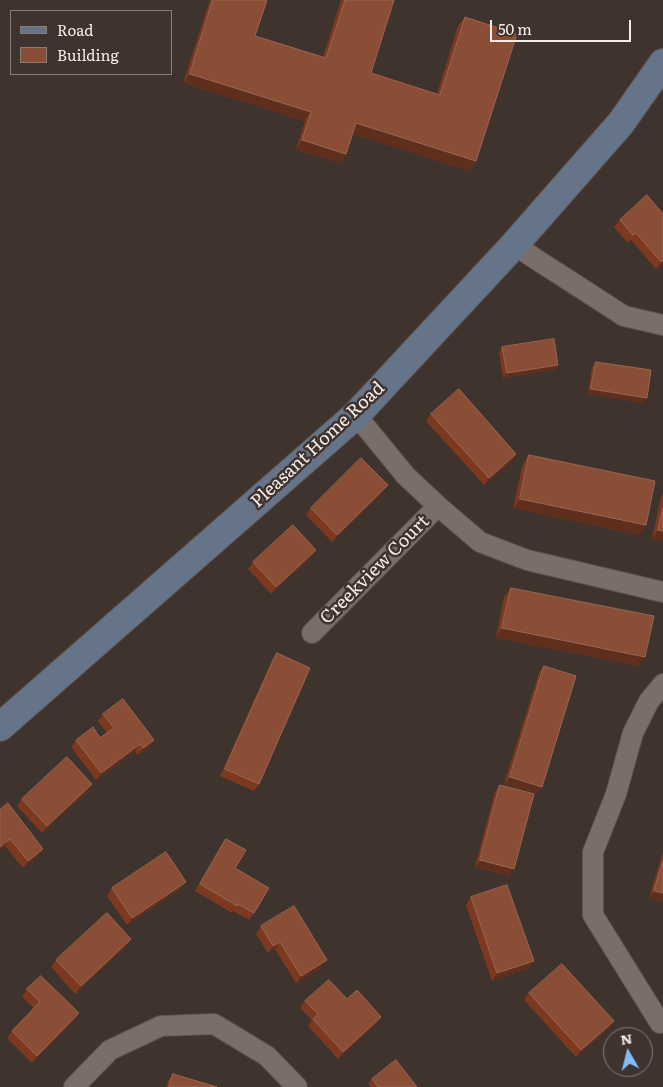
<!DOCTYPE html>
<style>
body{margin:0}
#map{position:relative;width:663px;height:1087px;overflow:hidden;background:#3f332e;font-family:Literata,serif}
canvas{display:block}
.legend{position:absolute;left:10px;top:10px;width:162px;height:65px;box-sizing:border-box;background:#3f332e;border:1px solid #877d79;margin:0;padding:6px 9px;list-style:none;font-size:15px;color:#f4ece9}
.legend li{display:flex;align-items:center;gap:10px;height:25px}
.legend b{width:25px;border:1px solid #877d79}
.north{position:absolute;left:603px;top:1027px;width:50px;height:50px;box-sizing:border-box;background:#3f332e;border:1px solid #877d79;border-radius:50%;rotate:352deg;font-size:14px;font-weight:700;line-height:20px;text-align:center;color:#f4ece9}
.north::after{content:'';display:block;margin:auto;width:18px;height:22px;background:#82bcfa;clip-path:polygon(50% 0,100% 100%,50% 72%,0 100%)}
.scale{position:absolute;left:490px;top:20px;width:141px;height:22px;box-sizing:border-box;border:2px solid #f4ece9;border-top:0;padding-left:6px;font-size:15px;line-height:18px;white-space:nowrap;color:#f4ece9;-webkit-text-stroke:4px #3f332e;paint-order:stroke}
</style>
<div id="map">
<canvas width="663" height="1087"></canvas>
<ul class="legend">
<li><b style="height:6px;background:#667489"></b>Road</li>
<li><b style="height:14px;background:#8a4d36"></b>Building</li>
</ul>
<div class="north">N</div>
<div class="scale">50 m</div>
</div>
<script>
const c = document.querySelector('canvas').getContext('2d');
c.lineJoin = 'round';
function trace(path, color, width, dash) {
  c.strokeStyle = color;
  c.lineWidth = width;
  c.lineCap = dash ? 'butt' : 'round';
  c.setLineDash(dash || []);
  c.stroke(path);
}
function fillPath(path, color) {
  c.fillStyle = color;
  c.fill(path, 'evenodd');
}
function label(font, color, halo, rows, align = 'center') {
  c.font = font + ' Literata,serif';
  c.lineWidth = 5;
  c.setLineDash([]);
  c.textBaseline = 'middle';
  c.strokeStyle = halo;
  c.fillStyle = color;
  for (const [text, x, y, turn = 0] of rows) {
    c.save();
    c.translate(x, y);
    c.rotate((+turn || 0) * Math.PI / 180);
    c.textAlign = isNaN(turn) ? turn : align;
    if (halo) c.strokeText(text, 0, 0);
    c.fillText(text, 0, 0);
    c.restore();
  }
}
const minor = new Path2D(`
 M514,245L624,316L663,325
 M356,415L406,476L438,506L480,542L527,560L663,592
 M312,633L438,506
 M660,1023L593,915V852L616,794L633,733L649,701L663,684
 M74,1087L110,1050L161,1026L214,1024L267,1056L297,1087`);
const secondary = new Path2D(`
 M0,727L356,415L514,245L621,123L663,63`);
trace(minor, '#5c514d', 22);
trace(secondary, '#5c514d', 30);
trace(minor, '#7b6d68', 20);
trace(secondary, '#667489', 28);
fillPath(new Path2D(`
 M210,0H267L255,36L323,57L341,0H394L371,73L437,94L458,26L465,17L476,161L469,171L353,134L346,154L340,163L296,150L305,121L183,83Z
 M663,214V263L656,269L631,240L628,243L614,227L620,220Z
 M502,347L555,370L503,378L499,352Z
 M596,362L643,403L588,394L592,367Z
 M431,414L516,454L511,462L484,485L426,421Z
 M529,455L639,535L513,508L523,464Z
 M383,492L332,542L306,515L311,508Z
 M663,494V541L652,539L661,497Z
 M311,557L271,594L248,569L253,562Z
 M511,588L639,666L496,638L504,597Z
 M277,653L259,784L254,791L220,776L272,660Z
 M544,666L537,794L504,784L539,673Z
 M103,714L154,740L149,747L138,755L135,751L96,780L71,747L76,740L100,738L107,733L98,721Z
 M500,785L509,876L475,867L495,792Z
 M87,792L42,833L17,806L22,799Z
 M0,810L38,856L23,868L5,846Z
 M226,839L235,868L254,913L249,920L233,911L232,913L195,891L221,846Z
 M663,852V902L649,898Z
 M186,882L180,889L127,925L107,896L112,888Z
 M471,897L529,968L492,981L466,905Z
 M261,926L322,967L296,983L275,949L268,953L256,934Z
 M131,939L126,946L75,994L51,967L56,960Z
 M27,989L79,1013L74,1020L32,1063L7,1038L12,1031L34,1008L22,997Z
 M529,993L609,1028L576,1057L524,1000Z
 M347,999L381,1017L376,1024L338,1059L308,1026L312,1020L300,1008L305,1001Z
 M173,1074L217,1087H166L168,1081Z
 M372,1079L417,1087H371L368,1084Z`), '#7d3920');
fillPath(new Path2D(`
 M190,74L311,112L305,121L183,83Z
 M356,123L476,161L469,171L349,133Z
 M302,140L346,154L340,163L296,150Z
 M663,260V263L656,269L661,262Z
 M558,365L555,370L503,378L507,373Z
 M591,389L647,398L643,403L588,394Z
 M516,454L511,462L484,485L489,478Z
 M388,485L383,492L332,542L337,535Z
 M520,499L646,525L639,535L513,508Z
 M658,530L663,531V541L652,539Z
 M316,550L311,557L271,594L276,587Z
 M502,628L645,657L639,666L496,638Z
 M154,740L149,747L138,755L143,748Z
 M140,744L135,751L96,780L101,773Z
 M510,777L542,787L537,794L504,784Z
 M92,784L87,792L42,833L47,826Z
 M10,839L5,846L0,850V847Z
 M43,849L38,856L23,868L28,861Z
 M480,860L514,869L509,876L475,867Z
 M186,882L180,889L127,925L132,918Z
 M654,891L663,893V902L649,898Z
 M131,939L126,946L75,994L81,986Z
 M280,942L275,949L268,953L273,946Z
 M327,960L322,967L296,983L301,976Z
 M534,961L529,968L492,981L497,973Z
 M79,1013L74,1020L32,1063L37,1056Z
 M381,1017L376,1024L338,1059L343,1052Z
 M614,1021L609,1028L576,1057L581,1050Z`), '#5f2f1d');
const building = new Path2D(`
 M213,0H267L255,36L326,58L345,0H394L371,73L440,95L465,17L517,34L476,161L356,123L346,154L302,140L311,112L190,74Z
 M647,195L663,214V260L661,262L636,233L633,235L620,220Z
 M554,339L558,365L507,373L502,347Z
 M596,362L651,370L647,398L591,389Z
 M459,389L516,454L489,478L431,414Z
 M529,455L655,481L646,525L520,499Z
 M361,458L388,485L337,535L311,508Z
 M663,508V531L658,530Z
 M293,525L316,550L276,587L253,562Z
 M511,588L654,616L645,657L502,628Z
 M277,653L310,668L259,784L225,769Z
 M544,666L576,676L542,787L510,777Z
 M123,699L154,740L143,748L140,744L101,773L76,740L93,727L100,738L114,728L103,714Z
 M67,757L92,784L47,826L22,799Z
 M500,785L534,794L514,869L480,860Z
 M8,803L43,849L28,861L10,839L0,847V810Z
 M226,839L246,850L235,868L269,888L254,913L238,904L237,906L200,884Z
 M166,852L186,882L132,918L112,888Z
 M663,861V893L654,891Z
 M507,885L534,961L497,973L471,897Z
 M294,906L327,960L301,976L280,942L273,946L261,926Z
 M107,913L131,939L81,986L56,960Z
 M562,964L614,1021L581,1050L529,993Z
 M41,976L79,1013L37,1056L12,1031L40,1002L27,989Z
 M329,980L347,999L357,990L381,1017L343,1052L313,1019L318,1014L305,1001Z
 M396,1060L417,1087H378L372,1079Z
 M173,1074L217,1087H169Z`);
fillPath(building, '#8a4d36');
trace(building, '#9a6652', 1);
label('18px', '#f4ece9', '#3f332e', [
 ["Pleasant Home Road",318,445,-43],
 ["Creekview Court",375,570,-45]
]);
</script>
